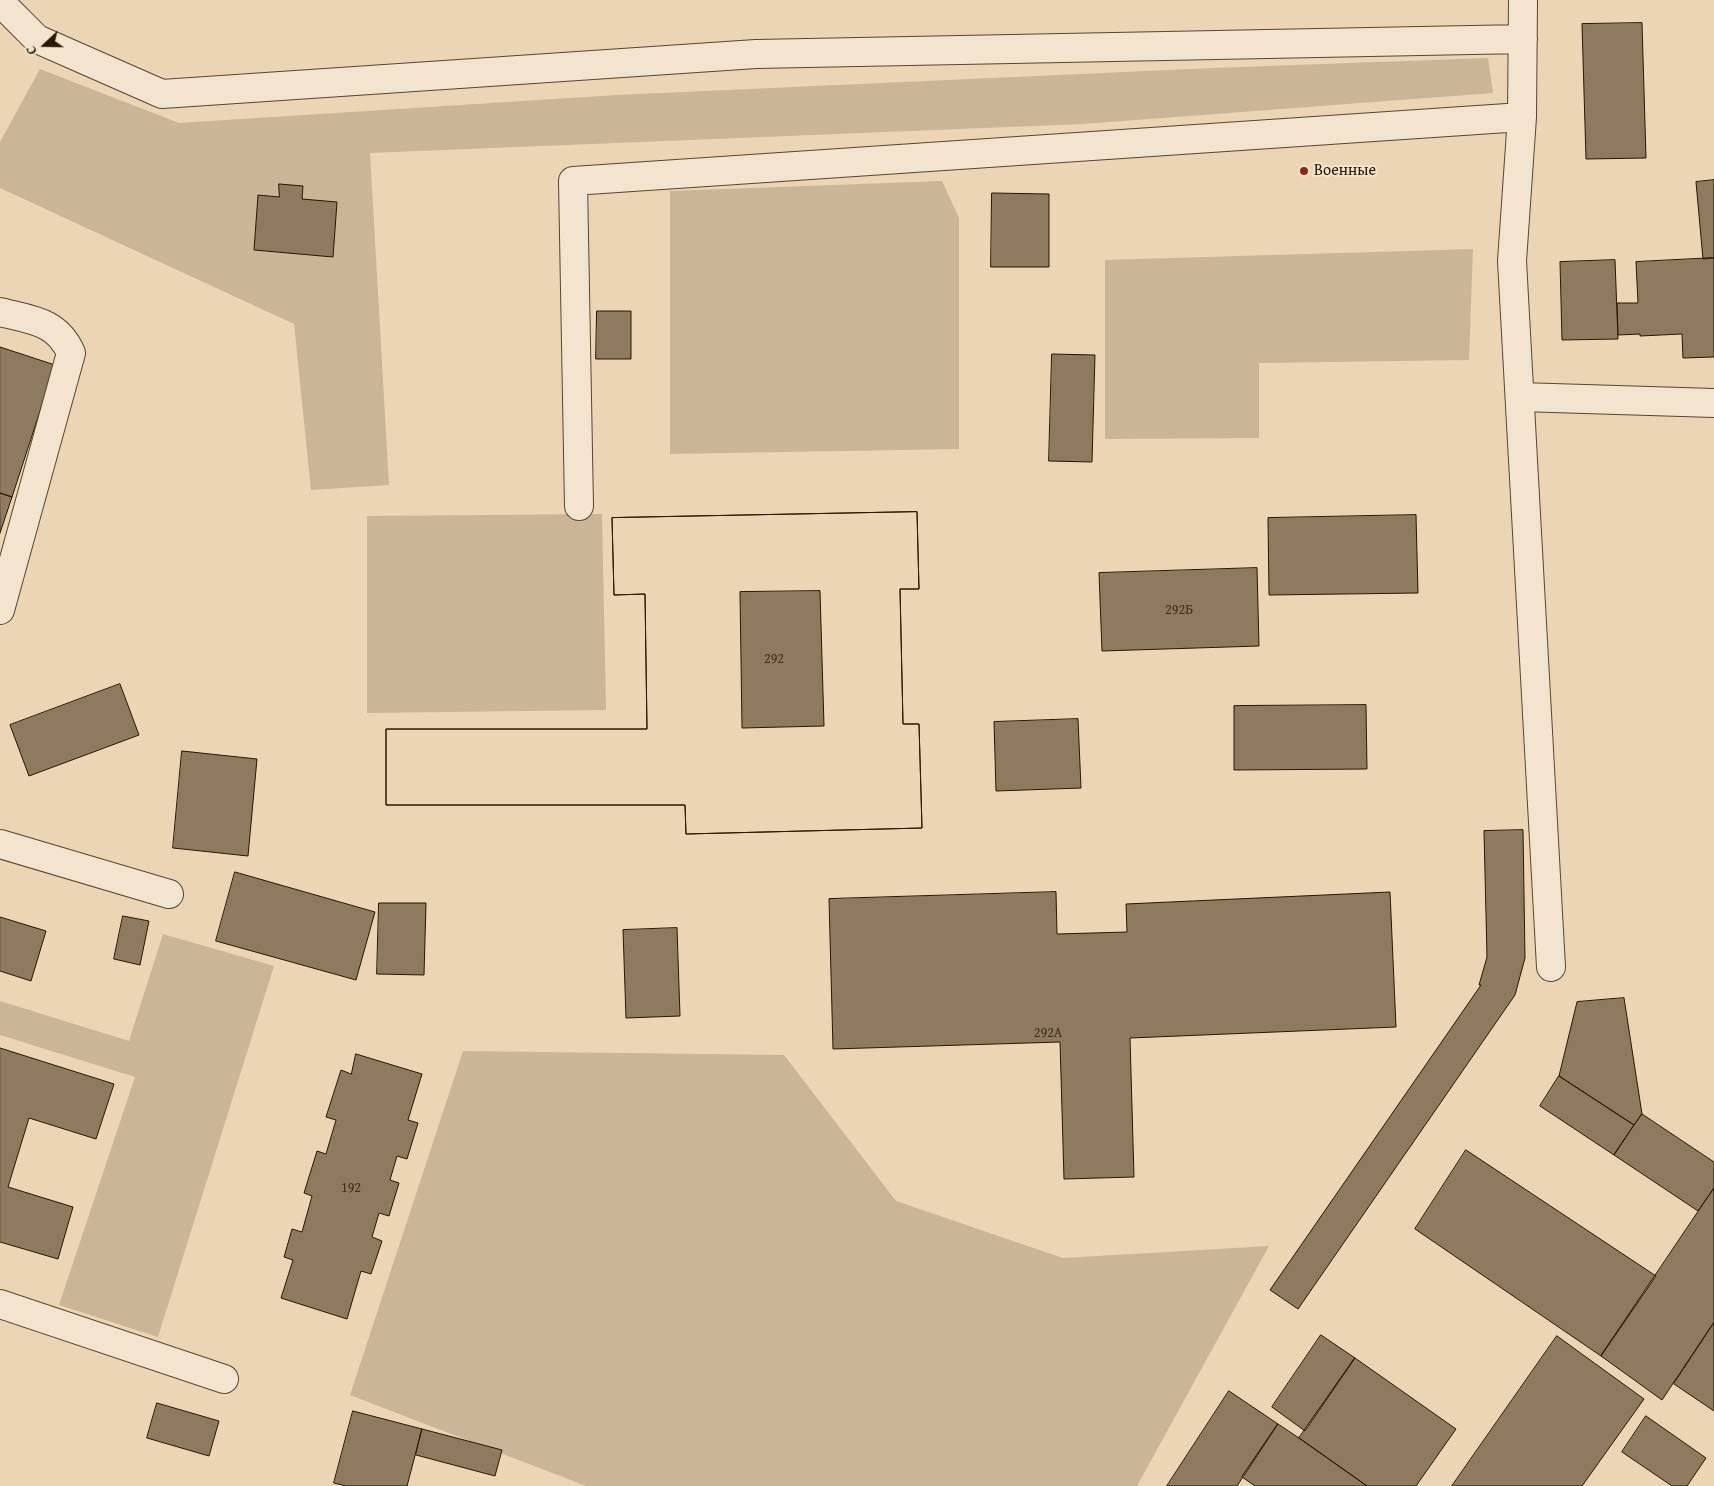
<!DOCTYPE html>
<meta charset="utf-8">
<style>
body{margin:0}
#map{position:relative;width:1714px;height:1486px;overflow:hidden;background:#ebd5b4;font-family:"Gentium Book Plus",serif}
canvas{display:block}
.north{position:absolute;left:20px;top:20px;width:50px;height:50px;-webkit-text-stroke:4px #f2e4ce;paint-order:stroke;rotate:249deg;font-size:14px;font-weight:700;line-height:20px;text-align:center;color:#271703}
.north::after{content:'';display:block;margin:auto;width:18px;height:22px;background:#271703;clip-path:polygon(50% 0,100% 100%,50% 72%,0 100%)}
</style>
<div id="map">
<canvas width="1714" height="1486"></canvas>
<div class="north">С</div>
</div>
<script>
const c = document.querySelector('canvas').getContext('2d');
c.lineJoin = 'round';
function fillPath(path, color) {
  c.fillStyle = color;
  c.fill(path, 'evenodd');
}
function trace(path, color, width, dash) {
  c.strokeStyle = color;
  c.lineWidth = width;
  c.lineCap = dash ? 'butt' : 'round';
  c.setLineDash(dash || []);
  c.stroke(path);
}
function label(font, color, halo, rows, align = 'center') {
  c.font = font + ' "Gentium Book Plus",serif';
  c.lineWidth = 4;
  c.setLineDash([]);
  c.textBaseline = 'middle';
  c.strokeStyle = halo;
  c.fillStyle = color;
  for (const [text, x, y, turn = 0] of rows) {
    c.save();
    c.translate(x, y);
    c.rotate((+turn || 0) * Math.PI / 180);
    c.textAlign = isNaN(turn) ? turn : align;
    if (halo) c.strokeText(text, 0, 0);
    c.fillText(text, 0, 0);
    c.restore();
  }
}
fillPath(new Path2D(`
 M1488,58L1493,93L1083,124L370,153L389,485L311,490L294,324L0,188V142L40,69L179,123L617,95L1213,68Z
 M942,181L959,218V449L670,454V191Z
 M1473,249L1469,360L1259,363V438L1105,439V260Z
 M602,514L606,710L367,713V516Z
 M163,934L274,966L158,1337L59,1305L135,1077L0,1035V1001L129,1041Z
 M463,1051L784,1055L896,1201L1063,1258L1269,1246L1137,1486H586L350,1395Z`), '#cab596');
const building = new Path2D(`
 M1642,23L1646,158L1586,159L1582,24Z
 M1714,180V258L1703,259L1696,182Z
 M279,184L303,186L302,199L337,202L333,257L254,250L258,195L279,197Z
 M992,193L1049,194V267H991Z
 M1714,258V357L1683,358L1682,334L1640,336V334L1618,335L1617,303H1638L1636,262Z
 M1615,260L1618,339L1562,340L1560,262Z
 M597,311H631V359H596Z
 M0,347L55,365L12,497L0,493Z
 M1052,354L1095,355L1092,462L1049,461Z
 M0,493L12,497L0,533Z
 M917,512L919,589H900L903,724H919L922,828L686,834L685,805H386V729H647L645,594L614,595L612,518ZM820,591L824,726L742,728L740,592Z
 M917,512L919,589H900L903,724H919L922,828L686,834L685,805H386V729H647L645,594L614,595L612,518Z
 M1416,515L1418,593L1269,595L1268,518Z
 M1257,568L1259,646L1102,651L1099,573Z
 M120,684L139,735L29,776L10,725Z
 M1366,705L1367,769L1234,770V706Z
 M1078,719L1081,788L996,791L994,722Z
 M182,751L257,759L248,856L173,848Z
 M1523,830L1525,958L1515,995L1298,1309L1270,1290L1481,985H1479L1487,957L1484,831Z
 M235,872L375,912L356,980L216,941Z
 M1056,892L1057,934L1127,932L1126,904L1390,892L1396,1027L1130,1038L1134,1177L1064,1179L1060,1042L833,1049L829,899Z
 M379,903H426L424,975L377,974Z
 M123,916L149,921L140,965L114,959Z
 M0,917L46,931L31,981L0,971Z
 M677,928L680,1016L626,1018L623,930Z
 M1624,998L1642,1114L1634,1125L1559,1076L1577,1002Z
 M0,1048L114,1084L96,1139L29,1118L8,1187L73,1207L58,1259L0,1242Z
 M356,1054L422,1074L408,1120L418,1123L407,1159L397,1156L390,1180L399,1183L389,1216L379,1213L372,1237L382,1241L371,1274L361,1271L347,1319L281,1298L293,1260L284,1257L292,1229L302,1232L312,1196L304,1193L317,1151L326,1154L336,1120L326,1117L341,1070L351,1074Z
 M1559,1076L1634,1125L1614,1155L1540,1106Z
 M1642,1114L1714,1162V1188L1698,1211L1614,1155Z
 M1466,1150L1656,1276L1601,1356L1415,1229Z
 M1714,1188V1322L1662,1400L1601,1356Z
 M1714,1323V1411L1674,1384Z
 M1321,1335L1355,1358L1305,1431L1272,1407Z
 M1557,1336L1644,1399L1582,1486H1452Z
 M1355,1358L1456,1429L1416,1486H1367L1299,1438Z
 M1229,1391L1278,1424L1237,1486H1167Z
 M157,1403L219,1421L209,1456L147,1438Z
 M353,1411L422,1429L407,1486H346L334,1483Z
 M1646,1416L1706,1458L1687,1486H1672L1622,1452Z
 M1278,1424L1299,1438L1367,1486H1255L1242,1477Z
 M422,1429L502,1450L495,1476L416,1455Z`);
fillPath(building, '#8d7a5f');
trace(building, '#271703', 1);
const minor = new Path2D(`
 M1523,0L1522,117L1512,261L1551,967
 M0,2L37,39L162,94L756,54L1523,39
 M0,312C31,320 57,321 71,353L0,610
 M1520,397L1714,403
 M579,506L573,181L1522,117
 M0,844L169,894
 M0,1304L224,1379`);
trace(minor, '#58462f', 30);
trace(minor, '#f2e4ce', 28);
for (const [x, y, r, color] of [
 [1304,171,5,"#8f2418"]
]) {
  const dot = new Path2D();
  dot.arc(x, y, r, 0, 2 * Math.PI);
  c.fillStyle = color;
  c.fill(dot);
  trace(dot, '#f2e4ce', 2);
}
label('14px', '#40301a', null, [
 ["292Б",1179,610],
 ["292",774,659],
 ["292А",1048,1033],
 ["192",351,1188]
]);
label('16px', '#271703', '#f2e4ce', [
 ["Военные",1314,171]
], 'left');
</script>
